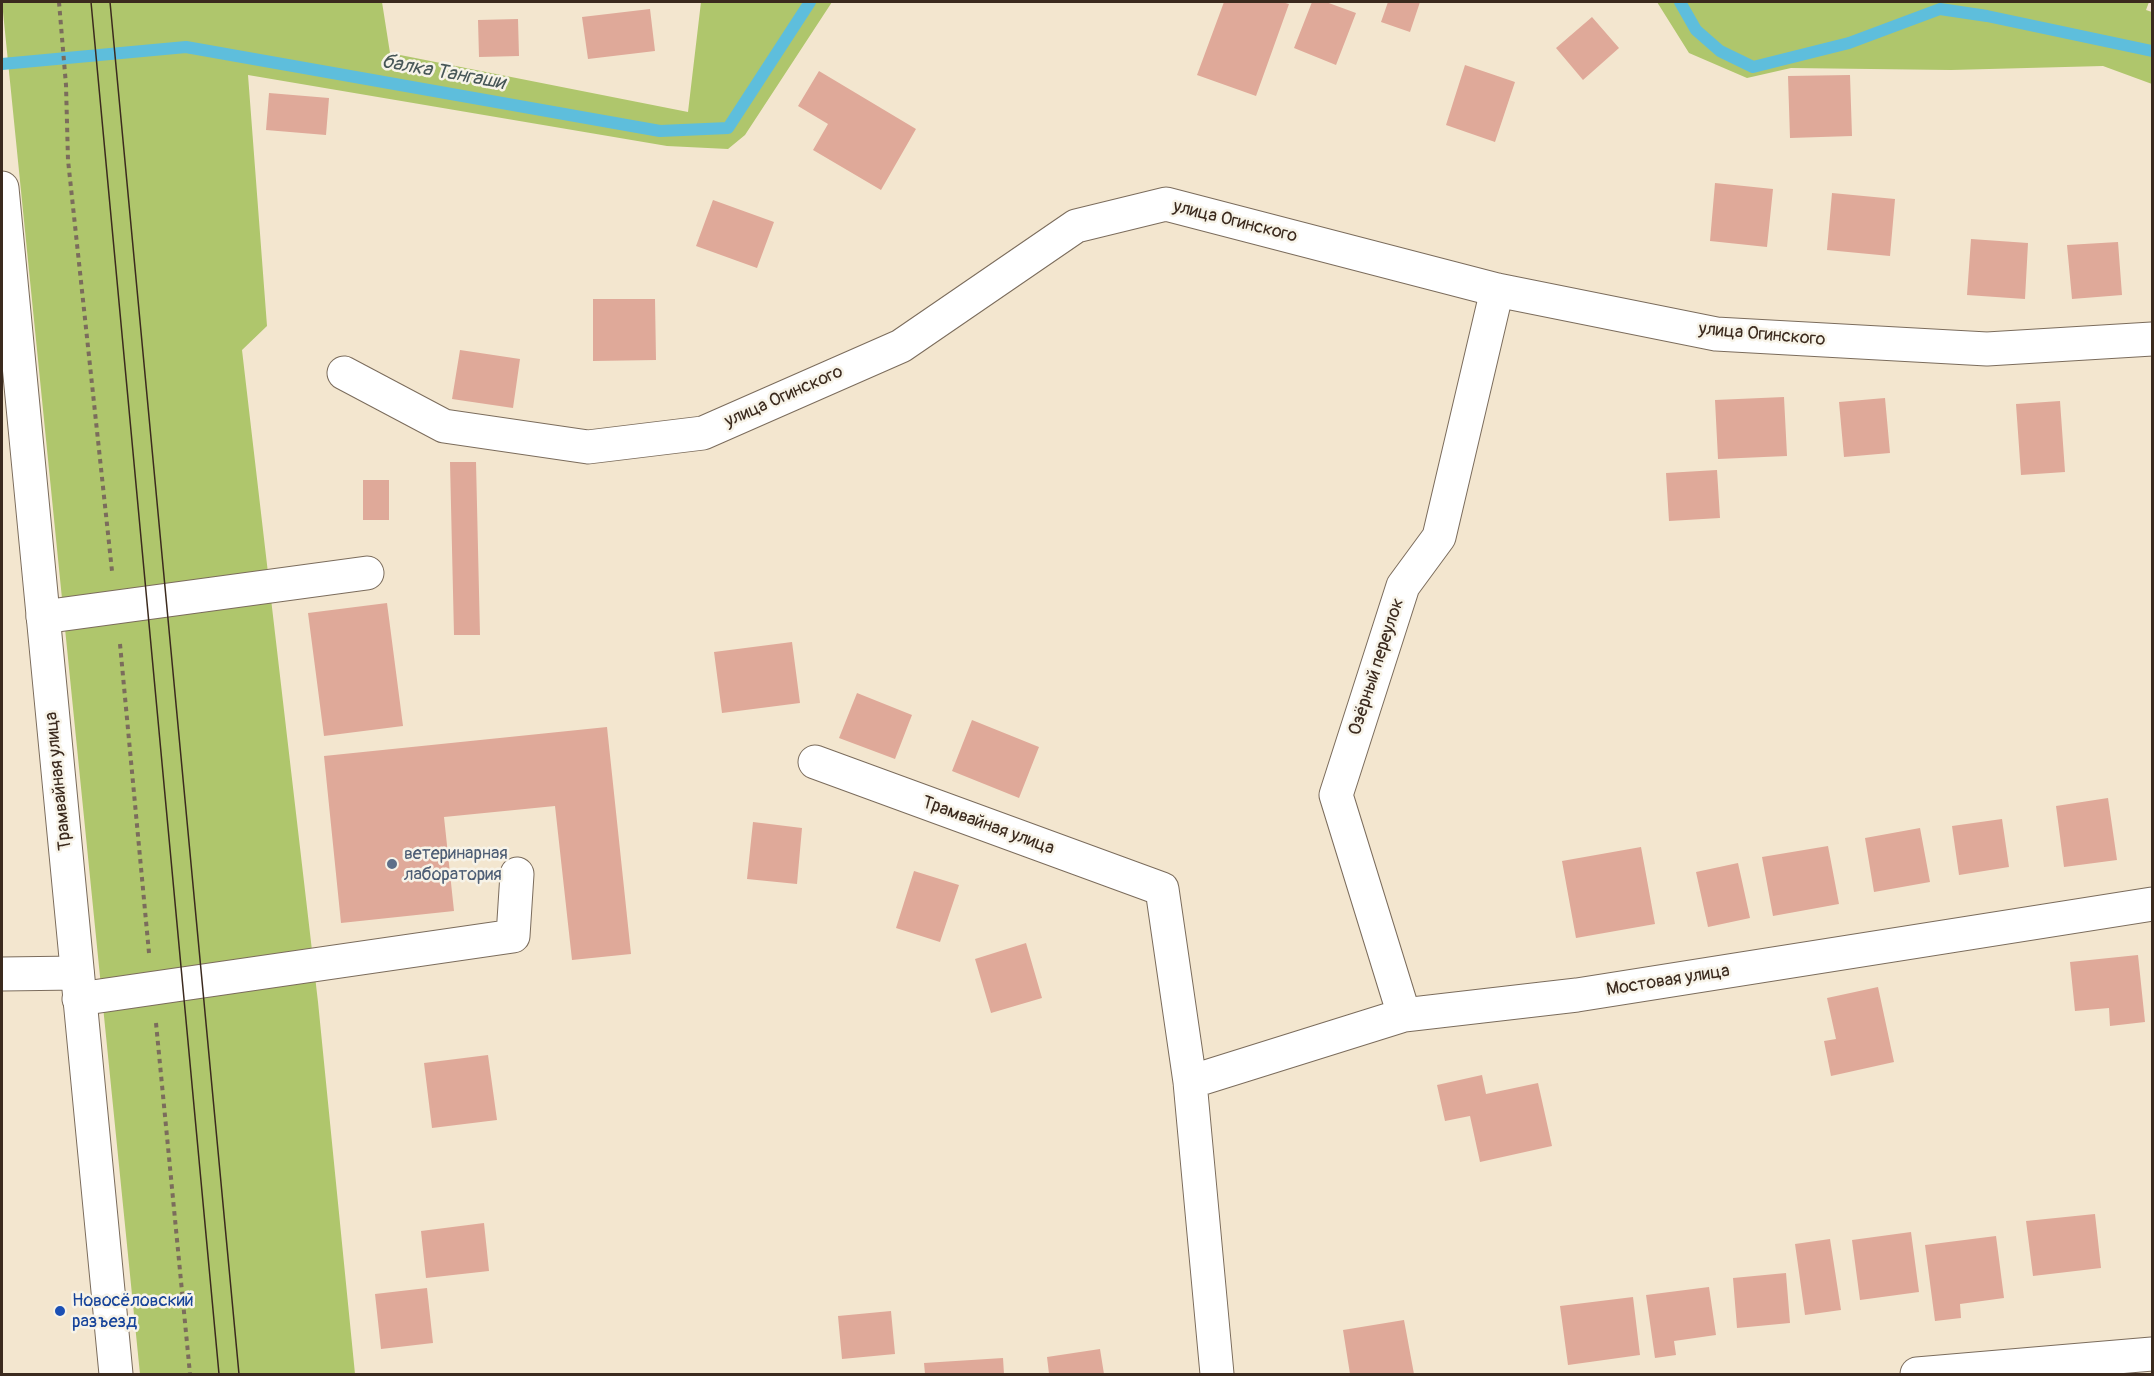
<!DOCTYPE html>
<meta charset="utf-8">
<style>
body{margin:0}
#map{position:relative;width:2154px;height:1376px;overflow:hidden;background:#f3e6cf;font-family:Pangolin,sans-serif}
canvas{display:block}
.frame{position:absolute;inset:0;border:3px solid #3b2a1e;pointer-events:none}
</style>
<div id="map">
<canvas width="2154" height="1376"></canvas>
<div class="frame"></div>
</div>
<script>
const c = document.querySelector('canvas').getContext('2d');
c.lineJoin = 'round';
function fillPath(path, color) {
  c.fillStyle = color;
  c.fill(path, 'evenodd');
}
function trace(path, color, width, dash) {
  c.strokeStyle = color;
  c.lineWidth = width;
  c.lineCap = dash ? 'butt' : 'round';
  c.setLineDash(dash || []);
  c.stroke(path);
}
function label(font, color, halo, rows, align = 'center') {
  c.font = font + ' Pangolin,sans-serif';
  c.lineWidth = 5;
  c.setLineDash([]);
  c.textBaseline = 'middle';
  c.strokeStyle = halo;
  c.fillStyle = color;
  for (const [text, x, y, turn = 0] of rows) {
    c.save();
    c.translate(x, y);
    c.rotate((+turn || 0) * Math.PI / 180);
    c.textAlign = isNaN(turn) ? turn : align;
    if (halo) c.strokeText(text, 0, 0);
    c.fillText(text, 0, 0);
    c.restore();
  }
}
fillPath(new Path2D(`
 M2,2H382L390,53L688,112L701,2H832L745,135L728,149L667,146L248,75L267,326L242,350L318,1002L355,1374H140Z
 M1657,2H2149L2146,10L2152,12V84L2103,66L1951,70L1791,68L1747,78L1689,53Z`), '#afc66c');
trace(new Path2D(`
 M1680,2L1696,30L1720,51L1753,67L1849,43L1940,9L1987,16L2152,51
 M2,64L186,47L660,131L728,128L810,2`), '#5ebedc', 12);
fillPath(new Path2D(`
 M1224,2H1282L1289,4L1256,96L1197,75Z
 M1312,2H1326L1356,13L1336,65L1294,48Z
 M1388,2H1420L1410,32L1381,22Z
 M650,9L655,51L588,59L582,17Z
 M1592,17L1619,48L1583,80L1556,48Z
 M518,19L519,56L479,57L478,20Z
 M1465,65L1515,82L1495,142L1446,125Z
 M819,71L916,129L881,190L813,150L828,124L798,106Z
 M1850,75L1852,136L1790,138L1788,76Z
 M269,93L329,98L326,135L266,130Z
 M1715,183L1773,189L1767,247L1710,241Z
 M1832,193L1895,199L1890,256L1827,250Z
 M713,200L774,222L757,268L696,246Z
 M1971,239L2028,243L2025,299L1967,295Z
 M2118,242L2122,295L2072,299L2067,245Z
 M593,299H655L656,360L593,361Z
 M460,350L520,359L513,408L452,399Z
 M1784,397L1787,456L1718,459L1715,400Z
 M1885,398L1890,453L1844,457L1839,402Z
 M2060,401L2065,472L2021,475L2016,404Z
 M450,462H476L480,635H454Z
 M1717,470L1720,518L1669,521L1666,473Z
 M363,480H389V520H363Z
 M387,603L403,726L324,736L308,613Z
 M792,642L800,703L722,713L714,652Z
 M857,693L912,715L895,759L839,738Z
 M972,720L1039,747L1019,798L952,771Z
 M607,727L631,954L572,960L555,806L444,817L454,911L341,923L324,756Z
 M2108,798L2117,860L2064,867L2056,806Z
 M2002,819L2009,867L1959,875L1952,826Z
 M753,822L802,828L797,884L747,879Z
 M1920,828L1930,882L1874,892L1865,838Z
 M1828,846L1839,904L1773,916L1762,857Z
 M1641,847L1655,924L1576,938L1562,861Z
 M1738,863L1750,918L1708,927L1696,872Z
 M914,871L959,885L940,942L896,928Z
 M1026,943L1042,998L991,1013L975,959Z
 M2138,955L2145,1022L2110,1026L2109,1008L2075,1011L2070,962Z
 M1878,987L1894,1062L1831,1076L1824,1041L1836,1039L1827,998Z
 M488,1055L497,1120L432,1128L424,1063Z
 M1482,1075L1486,1094L1538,1083L1552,1146L1480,1162L1470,1116L1445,1121L1437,1085Z
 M2095,1214L2101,1268L2033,1276L2026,1221Z
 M484,1223L489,1271L426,1278L421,1231Z
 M1911,1232L1919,1292L1860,1300L1852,1240Z
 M1996,1236L2004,1298L1960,1304L1961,1318L1935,1321L1925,1245Z
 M1830,1239L1841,1310L1805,1315L1795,1244Z
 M1786,1273L1790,1323L1737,1328L1733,1278Z
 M1709,1287L1716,1335L1674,1341L1676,1355L1655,1358L1646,1295Z
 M427,1288L433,1343L381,1349L375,1294Z
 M1633,1297L1640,1355L1568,1365L1560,1306Z
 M891,1311L895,1354L842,1359L838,1316Z
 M1404,1320L1414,1374H1350L1343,1330Z
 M1100,1349L1104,1374H1049L1047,1357Z
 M1003,1358L1004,1374H925L924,1363Z`), '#dfa999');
const minor = new Path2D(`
 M344,373L444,426L588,447L703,433L901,346L1076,226L1166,204L1497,290L1716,334L1987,349L2152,339
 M43,617L367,573
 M815,762L1162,889L1190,1082L1217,1374
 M2,974L77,973
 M79,999L513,936L517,874
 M1404,1015L1336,795L1403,586L1439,537L1497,290
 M1190,1082L1404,1015L1577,995L2152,904
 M1917,1374L2152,1354`);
const major = new Path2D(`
 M2,188L116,1374`);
trace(minor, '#7b6c5c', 35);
trace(major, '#7b6c5c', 35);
trace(new Path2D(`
 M59,2L66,85L68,160L112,571
 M120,644L149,953
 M156,1023L190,1374`), '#7b6c5c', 4, [4.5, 4.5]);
trace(minor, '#fff', 33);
trace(major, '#fff', 33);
trace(new Path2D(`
 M91,2L219,1374
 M110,2L239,1374`), '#3b2a1e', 1.5);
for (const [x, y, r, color] of [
 [392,864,6,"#5c6f8a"],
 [60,1311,6,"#1a4fb4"]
]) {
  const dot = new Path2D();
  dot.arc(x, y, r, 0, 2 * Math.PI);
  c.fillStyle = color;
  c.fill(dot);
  trace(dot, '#f7f3e8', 2);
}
label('18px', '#3b2a1e', '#f7f3e8', [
 ["улица Огинского",1235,222,14],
 ["улица Огинского",1762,335,5],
 ["улица Огинского",784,397,-24],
 ["Озёрный переулок",1377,667,-72],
 ["Трамвайная улица",59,781,-96],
 ["Трамвайная улица",988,826,20],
 ["Мостовая улица",1668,981,-9]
]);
label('18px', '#4e5e75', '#f7f3e8', [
 ["ветеринарная",404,854],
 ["лаборатория",404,875]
], 'left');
label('18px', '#164399', '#f7f3e8', [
 ["Новосёловский",72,1301],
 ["разъезд",72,1322]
], 'left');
label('italic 20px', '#465657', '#f7f3e8', [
 ["балка Тангаши",443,73,10]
]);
</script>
